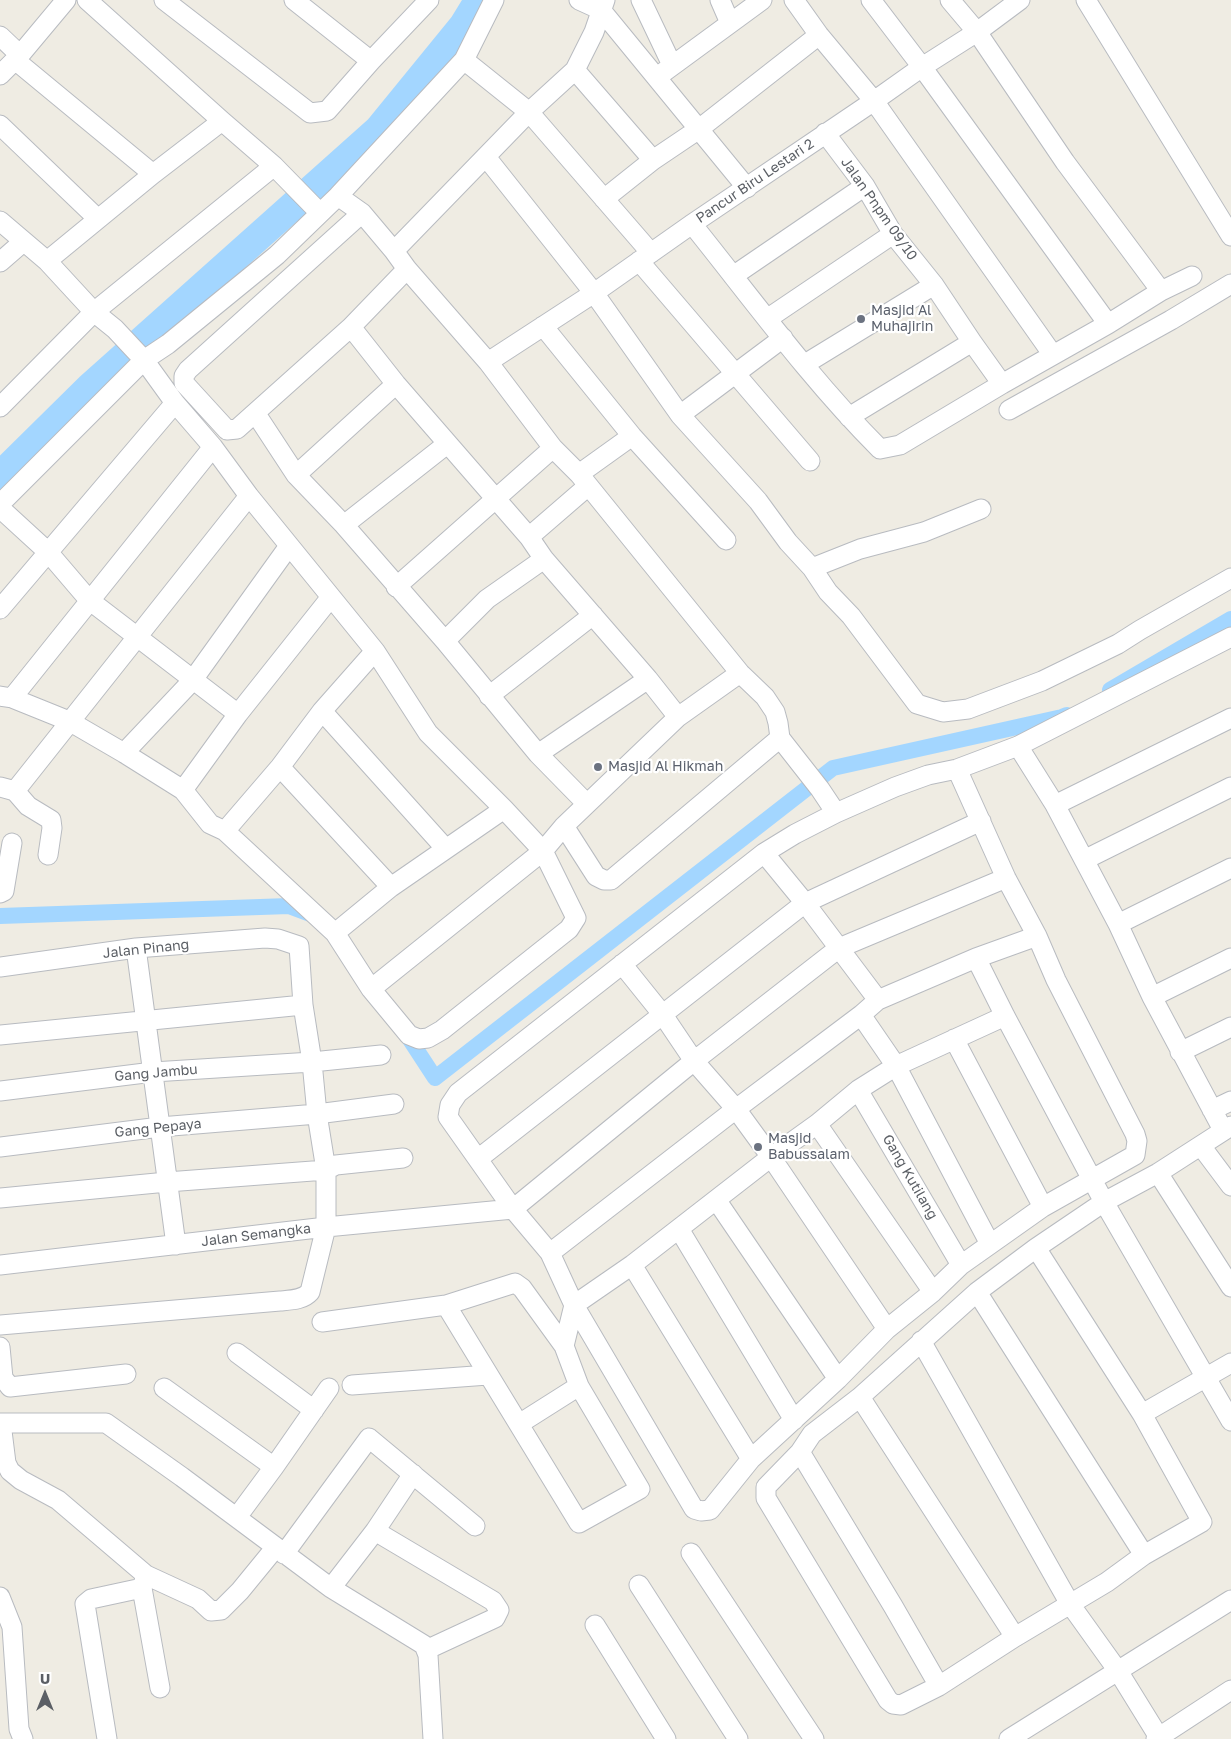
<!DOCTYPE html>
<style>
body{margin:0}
#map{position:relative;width:1231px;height:1739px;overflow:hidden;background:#efece3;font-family:"Golos Text",sans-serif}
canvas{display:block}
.north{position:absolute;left:20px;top:1669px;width:50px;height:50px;-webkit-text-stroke:4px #fff;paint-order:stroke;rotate:0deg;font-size:14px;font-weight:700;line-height:20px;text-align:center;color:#5b5f65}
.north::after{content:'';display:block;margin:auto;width:18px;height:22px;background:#5b5f65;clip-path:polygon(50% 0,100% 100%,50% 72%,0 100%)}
</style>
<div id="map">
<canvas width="1231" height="1739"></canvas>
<div class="north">U</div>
</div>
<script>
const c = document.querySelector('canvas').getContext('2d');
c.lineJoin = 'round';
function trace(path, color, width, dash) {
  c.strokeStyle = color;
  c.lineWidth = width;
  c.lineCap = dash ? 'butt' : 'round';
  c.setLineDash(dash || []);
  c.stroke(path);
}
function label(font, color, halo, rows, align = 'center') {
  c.font = font + ' "Golos Text",sans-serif';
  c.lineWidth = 4.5;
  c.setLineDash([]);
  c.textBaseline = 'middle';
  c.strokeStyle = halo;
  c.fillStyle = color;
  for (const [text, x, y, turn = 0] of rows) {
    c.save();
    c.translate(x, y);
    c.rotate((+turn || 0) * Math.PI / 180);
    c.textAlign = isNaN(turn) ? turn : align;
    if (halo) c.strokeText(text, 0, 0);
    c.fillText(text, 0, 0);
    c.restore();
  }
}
trace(new Path2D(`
 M1110,690L1231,619
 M0,916L289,906L313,915
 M403,1029L435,1078L833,768L1062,717L1067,715`), '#a3d6ff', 16);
trace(new Path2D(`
 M0,476L90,387L379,129L463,26L479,0`), '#a3d6ff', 29);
const minor = new Path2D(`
 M87,0L222,121L274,166L319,212
 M164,0L310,113L327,111L371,61L429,0
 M294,0L371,61
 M579,0L601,10L747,188
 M641,0L672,65
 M720,0L730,23
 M794,0L819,35L874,101L1053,355
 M871,0L922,67L1108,324
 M950,0L977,32L1065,162L1161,291
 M1086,0L1231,236
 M0,36L20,55
 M15,60L153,174
 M464,60L529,112L651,253
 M575,70L653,160
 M0,75L20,55L66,0
 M657,77L762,0
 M0,125L98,219
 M825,133L865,186L893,234L934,285L972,342L1002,384
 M486,157L594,293L680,415L758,501L788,542L812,568L860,549L924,532L981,509
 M338,196L362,213L394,251L407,269L488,362L553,448L579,474L740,673L765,697L775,712L778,723L780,738L820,789L836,813
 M604,199L653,160L699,129L819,35
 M362,213L188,370L184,376V383L227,430L237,429L351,327L407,269
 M0,221L47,261L94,312L115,329L144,360L175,403L213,447L249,496L375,651L428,733L504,809L543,851L576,918L569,929L442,1030L428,1038L419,1039L409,1035L371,989L335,933L225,831L210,824L183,790L124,753L69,721L12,698L0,696
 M692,224C753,300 811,380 880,449L900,445L1002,384L1108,324L1161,291L1192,276
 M394,251L529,112L575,70L594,32L605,0
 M47,261L153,174L222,121
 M639,261L810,461
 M0,262L23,242
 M733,276L865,186
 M767,319L893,234
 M543,326L632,436L726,540
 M351,327L396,384L529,537L544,559L648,679L678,717
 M488,362L594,293L692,224L874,101L922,67L977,32L1020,0
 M805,364L934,285
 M0,407L94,312L274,166
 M1009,410L1171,320L1231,284
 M256,414L296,475L344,525L445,641L538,754L587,804
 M680,415L783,338
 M849,417L972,342
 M579,474L632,436
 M296,475L396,384
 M0,504L144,360L168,344L277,255L338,196L464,60L494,0
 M0,508L48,552L89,600L238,714
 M344,525L447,444
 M529,537L588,486
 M812,568L828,592L851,616L917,704L943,712L968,709L1042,681L1118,644L1140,630L1231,578
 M396,587L553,448
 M0,609L175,403
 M445,641L487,599L544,559
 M489,696L593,615
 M12,698L213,447
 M322,711L446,849
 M1018,746L1055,805L1118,924L1152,997L1223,1130
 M124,753L192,681L289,546
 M538,754L648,679
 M280,767L391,887
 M957,769L1006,878L1037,936L1056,980L1135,1134L1137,1141L1135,1155L1043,1207L961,1265L933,1292L887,1329L838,1379L751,1459L710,1510L701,1511L694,1509L574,1305L550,1253L513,1209L448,1117L450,1105L458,1093L764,853L795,834L836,813L895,787L928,775L957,769L1018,746L1231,637
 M0,787L15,791L28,806L51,820L52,828L48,855
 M183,790L238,714L331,597
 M15,791L249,496
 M1055,805L1231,718
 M564,826L596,876L604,880H611L780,738
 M225,831L280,767L322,711L375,651
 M764,853L805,903L878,1000
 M1084,860L1231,787
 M0,893L4,891L12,843
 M1118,924L1231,868
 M335,933L391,887L504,809
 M136,948L176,1245
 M976,958L1005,1016L1104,1202L1231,1421
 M622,964L663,1015L694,1061L736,1109L771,1157L887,1329
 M0,967L136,948L265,938L278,939L299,946L303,1005L312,1062L317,1114L326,1170V1227L310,1292C303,1300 291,1300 280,1301L0,1325
 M371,989L543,851L564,826L678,717L740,673
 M1152,997L1231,958
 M861,1015L896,1066L990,1244
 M0,1035L303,1005
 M954,1039L1043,1207
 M1180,1052L1231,1027
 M858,1090L961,1265
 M0,1091L153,1072L312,1062L381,1055
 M1212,1110L1231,1101
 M817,1124L933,1292
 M1201,1146L1231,1186
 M0,1147L160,1127L317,1114L394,1104
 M478,1159L805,903L981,821
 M1158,1173L1231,1287
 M0,1198L167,1182L326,1170L336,1165L403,1158
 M717,1201L838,1379
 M679,1229L794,1420
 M550,1253L736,1109L861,1015L878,1000L976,958L1037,936
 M0,1265L326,1227L513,1209L694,1061L839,948L1006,878
 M632,1265L751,1459
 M977,1292L1144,1555
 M322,1322L446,1305L515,1283L522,1288L564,1346L579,1386L640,1489L579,1523L446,1305
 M921,1341L1070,1604L1118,1671L1160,1739
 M564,1346L574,1305L632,1265L771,1157L817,1124L858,1090L896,1066L1005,1016
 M0,1347L3,1378L10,1387L126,1374
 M237,1353L314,1410
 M352,1385L488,1375
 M164,1388L274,1467
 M860,1397L812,1434L800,1452L893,1606L939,1686
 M1142,1414L1231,1363
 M0,1423H106L182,1477L331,1588L424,1645L428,1655L433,1739
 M1,1423L6,1463L10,1471L21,1480L58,1500L146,1575L198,1599L211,1611L221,1610L240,1591L276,1547
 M519,1424L579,1386
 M800,1452L766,1487V1498L888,1700L893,1704L901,1705L939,1686L1015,1637L1107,1582L1144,1555L1202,1522L1142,1414L1036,1248
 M237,1517L274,1467L329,1388
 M375,1531L493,1601L499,1610L495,1618L426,1650
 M691,1553L814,1739
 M284,1554L369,1438L475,1526
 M639,1585L738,1739
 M142,1588L160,1688
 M331,1588L375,1531L413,1474
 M0,1597L12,1627L19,1729L23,1739
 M595,1625L666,1739
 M1015,1637L860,1397L977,1292L1036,1248L1104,1202L1158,1173L1231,1126
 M107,1739L85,1604L91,1599L142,1588L146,1575
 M1009,1739L1231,1600
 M1156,1739L1231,1690`);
trace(minor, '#b8bbc0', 21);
trace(minor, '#fff', 19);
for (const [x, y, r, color] of [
 [861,319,5,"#6b7280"],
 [598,767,5,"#6b7280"],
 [758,1147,5,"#6b7280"]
]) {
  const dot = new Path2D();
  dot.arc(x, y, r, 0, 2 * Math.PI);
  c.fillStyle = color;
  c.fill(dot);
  trace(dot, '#fff', 2);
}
label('14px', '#5b5f65', '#fff', [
 ["Pancur Biru Lestari 2",755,181,-34],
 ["Jalan Pnpm 09/10",879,209,55],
 ["Jalan Pinang",146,949,-6],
 ["Gang Jambu",156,1073,-5],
 ["Gang Pepaya",158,1128,-6],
 ["Gang Kutilang",910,1177,60],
 ["Jalan Semangka",256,1235,-7]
]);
label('14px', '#5b616d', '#fff', [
 ["Masjid Al",871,311],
 ["Muhajirin",871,327],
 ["Masjid Al Hikmah",608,767],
 ["Masjid",768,1139],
 ["Babussalam",768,1155]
], 'left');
</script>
